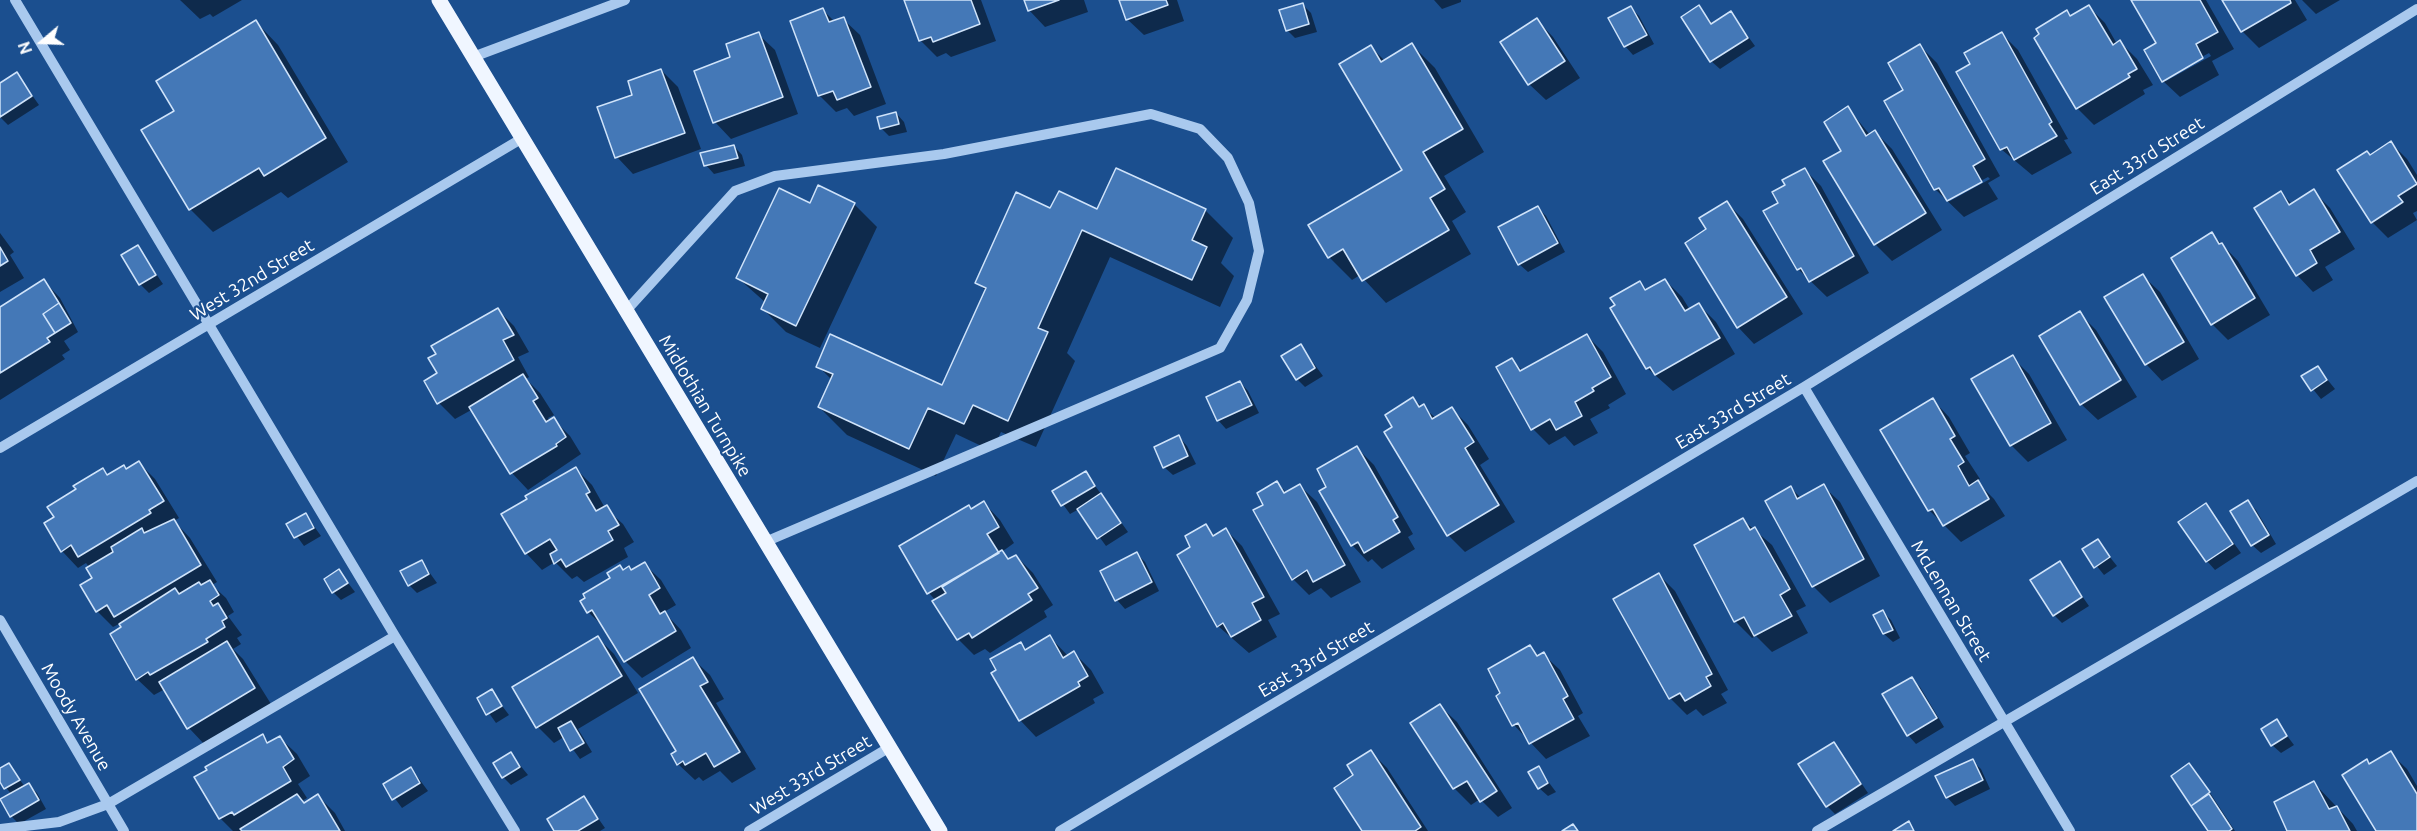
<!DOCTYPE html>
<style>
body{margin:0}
#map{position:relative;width:2417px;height:831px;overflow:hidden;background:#1b4f8f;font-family:Ubuntu,sans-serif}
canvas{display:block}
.north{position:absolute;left:12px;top:12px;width:60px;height:60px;-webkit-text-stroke:4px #1b4f8f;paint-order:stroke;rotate:251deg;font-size:16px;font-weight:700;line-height:24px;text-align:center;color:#fff}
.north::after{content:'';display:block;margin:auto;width:21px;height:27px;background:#fff;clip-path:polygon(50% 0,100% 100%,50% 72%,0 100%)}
</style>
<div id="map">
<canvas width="2417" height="831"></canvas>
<div class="north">N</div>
</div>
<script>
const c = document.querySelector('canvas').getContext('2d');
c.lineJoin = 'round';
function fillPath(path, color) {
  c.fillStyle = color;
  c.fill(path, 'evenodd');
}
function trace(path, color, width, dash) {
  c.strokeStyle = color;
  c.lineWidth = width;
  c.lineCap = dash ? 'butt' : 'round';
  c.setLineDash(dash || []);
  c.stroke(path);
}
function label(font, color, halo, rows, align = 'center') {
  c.font = font + ' Ubuntu,sans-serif';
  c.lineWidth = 4.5;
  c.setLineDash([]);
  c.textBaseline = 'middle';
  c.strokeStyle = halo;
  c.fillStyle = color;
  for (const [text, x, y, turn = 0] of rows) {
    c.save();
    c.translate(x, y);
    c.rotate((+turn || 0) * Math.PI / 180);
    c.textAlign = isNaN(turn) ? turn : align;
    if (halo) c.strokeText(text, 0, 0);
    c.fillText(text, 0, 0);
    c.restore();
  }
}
fillPath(new Path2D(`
 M180,0H242L213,17L210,14L200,19Z
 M906,0H981L996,41L951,57L946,53L937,57L921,41Z
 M1025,0H1084L1088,12L1045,27L1029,10Z
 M1120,0H1177L1184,21L1144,35L1127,19Z
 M1434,0H1461V2L1442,9Z
 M2133,0H2206L2234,49L2212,61L2219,75L2180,97L2163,81L2158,44ZM2209,53L2211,56L2166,81V77Z
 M2224,0H2295L2307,20L2259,48L2242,31Z
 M2302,0H2340L2316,14Z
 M1303,5L1311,13L1317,32L1295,38L1287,30Z
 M1699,7L1713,24L1731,13L1755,46L1720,69L1711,61Z
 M2089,7L2105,23L2117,44L2120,42L2137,59L2153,85L2143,90L2145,94L2094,125L2077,108L2036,39L2066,12L2072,17Z
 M1631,8L1639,16L1654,44L1633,55L1625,46Z
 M823,10L835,22L843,19L860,35L886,104L854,116L847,108L836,112L819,95Z
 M1537,20L1553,37L1580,78L1546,100L1529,84Z
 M256,22L278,45L348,162L288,198L281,192L213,232L190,209L143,131L176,111Z
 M758,34L775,50L798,114L731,139L715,122L732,58Z
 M2002,34L2018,50L2068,139L2064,140L2072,153L2032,175L2001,149L1972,64Z
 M1412,45L1435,68L1484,152L1444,176L1466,212L1452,221L1471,254L1386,303L1360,275L1352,280L1329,257L1404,170L1371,47L1385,61Z
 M1920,46L1937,63L2000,176L1988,183L1998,199L1964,217L1935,189L1905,91ZM1988,177L1990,179L1950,201L1948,199Z
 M661,70L678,87L701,149L633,174L617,157Z
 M17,74L39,105L8,125L0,117V84Z
 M1848,108L1870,135L1875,132L1892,149L1942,230L1892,261L1875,244L1844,151Z
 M896,113L904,122L907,132L889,136L881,128Z
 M2391,143L2407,159L2417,175V211L2413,213L2417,220L2388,238L2372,222Z
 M734,146L742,155L745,166L714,174L706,165Z
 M1804,169L1821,186L1869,273L1827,297L1798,269L1780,203L1787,186Z
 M2313,191L2330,208L2355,249L2325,267L2333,280L2313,292L2297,275L2281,193L2292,204Z
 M1727,203L1743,219L1803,314L1754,344L1738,327L1708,230Z
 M854,204L877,227L820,348L786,332L763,309L766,303L738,278L811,205Z
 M1538,208L1546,216L1565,252L1528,272L1519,264Z
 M1051,209L1205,210L1233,238L1221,263L1234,276L1220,307L1110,257L1067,353L1075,361L1036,447L1001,432L992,451L956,434L936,476L847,435L819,407L832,380L818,366L943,387L986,291L977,282Z
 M0,233L14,252L10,255L24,278L0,292Z
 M2212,234L2238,261L2270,315L2228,340L2212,324Z
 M138,247L163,284L149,293L140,284L123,256Z
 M2143,276L2160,292L2199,359L2162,381L2146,364L2106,298Z
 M1665,280L1682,297L1690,310L1699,305L1716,322L1735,354L1673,391L1647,368L1639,282L1648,291Z
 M44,281L60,298L78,332L64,341L70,350L62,355L65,359L0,400V308Z
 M498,310L514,326L529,352L518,357L529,377L526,379L540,393L554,415L548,418L550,421L553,419L570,436L581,454L528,490L512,473L473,409L455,419L439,403V374Z
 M2079,313L2096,330L2137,397L2098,420L2081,404Z
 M1587,336L1603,352L1626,394L1608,405L1610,408L1590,419L1598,433L1574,446L1565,436L1549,445L1533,429L1512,360L1523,371Z
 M1301,346L1323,376L1305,387L1297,379Z
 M2012,357L2029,374L2067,440L2028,462L2011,445L1973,379Z
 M2318,368L2335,389L2321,399L2303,377Z
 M1240,382L1248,391L1259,413L1226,429L1218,420Z
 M1413,399L1436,418L1452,409L1468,425L1489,459L1480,465L1515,522L1465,552L1448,535L1386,432L1394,427Z
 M1933,400L1949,417L1970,453L1965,456L1980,479L1976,481L1994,499L2005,516L1961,542L1930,511L1882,431Z
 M1179,437L1187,446L1196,464L1173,475L1164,467Z
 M1357,448L1374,465L1413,534L1408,537L1415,549L1382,569L1372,559L1368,562L1352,545L1328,487Z
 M139,463L155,479L179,518L174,521L190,538L217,582L212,585L226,598L234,612L228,616L242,635L237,638L241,644L233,649L243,659L271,704L205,745L189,728L165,689L154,695L137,679L123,627L121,623L113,627L97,611L90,568L86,563L78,568L62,551L56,517L78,490L103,470L108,476L124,467L127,470Z
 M576,469L592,485L605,508L623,524L634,542L624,548L628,557L584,582L577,576L572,579L555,562L542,570L526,553Z
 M1086,473L1128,532L1106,546L1079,509L1070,514L1054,492Z
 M1277,483L1287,493L1300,486L1317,502L1361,582L1331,598L1321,588L1309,595L1293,579L1265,505Z
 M1823,486L1840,502L1880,576L1830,603L1813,586L1767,502L1791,488L1801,498Z
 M2248,502L2256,510L2276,544L2261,553L2252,545Z
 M984,503L1000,520L1014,543L1003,551L1006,556L1010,559L1016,556L1033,573L1053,605L1044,611L1047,617L990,653L985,649L974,655L958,639L936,601L929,593L972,510Z
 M2206,505L2241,553L2215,570L2207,561Z
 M306,515L321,536L304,546L288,524Z
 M1743,520L1772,545L1806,606L1796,611L1808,633L1772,652L1756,636L1752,638L1735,621Z
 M1206,526L1215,536L1226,530L1242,546L1280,614L1268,620L1277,637L1249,653L1218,626L1192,548Z
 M2097,541L2117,566L2104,575L2084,550Z
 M1137,554L1145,562L1159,591L1125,609L1117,600L1102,571Z
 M422,562L437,583L417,593L409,585Z
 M2059,563L2089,606L2062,623L2054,615Z
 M644,564L661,580L676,605L664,612L681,630L691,648L642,678L625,661L605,628L588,612L612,578Z
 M339,571L355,592L341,600L333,592Z
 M1659,575L1675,591L1728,690L1721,694L1727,703L1703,716L1696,709L1687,715L1670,698Z
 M1883,612L1891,620L1900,638L1893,642L1884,634L1875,616Z
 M1050,637L1068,656L1074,653L1091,670L1104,693L1093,699L1095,703L1036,737L1020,720L1021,644L1027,650Z
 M598,638L614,654L638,693L578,729L592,752L580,759L564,737L554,743L538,727Z
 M1530,647L1539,656L1543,654L1560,670L1583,713L1578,716L1590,736L1546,759L1514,725Z
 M693,659L710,675L724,699L716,703L756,769L732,783L720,771L703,781L699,777L695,780L678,764Z
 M1911,678L1920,687L1944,727L1916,744L1908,735Z
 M491,691L509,715L496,723L479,699Z
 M1440,706L1457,722L1512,808L1498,817L1480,799L1471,805L1454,788L1412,724Z
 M2276,721L2294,745L2281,753L2272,745Z
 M263,736L270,744L280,738L297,754L310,776L298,784L307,798L302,801L305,804L318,796L335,813L345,831H233L220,818Z
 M1834,743L1868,793L1835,814L1827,806Z
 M1371,752L1387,768L1428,831H1363L1355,775Z
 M2390,753L2407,769L2417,786V831H2378L2370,765Z
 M511,754L528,775L511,785L503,777Z
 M1972,761L1981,769L1990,789L1955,806L1947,797Z
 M9,765L25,787L29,785L37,793L46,809L19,824L11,816L12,795L0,780V770Z
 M2189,765L2197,773L2235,831H2210L2173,777Z
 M411,768L428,791L402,808L385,785Z
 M1538,768L1556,792L1548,796L1539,788Z
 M2314,783L2353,824L2357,831H2290Z
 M584,798L605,828L600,831H556Z`), '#0007');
const building = new Path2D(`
 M904,0H971L980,24L933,42L931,37L919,41Z
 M1024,0H1059L1028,11Z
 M1119,0H1166L1168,5L1126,20Z
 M2131,0H2200L2218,32L2196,44L2203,58L2162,82L2144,50L2156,43Z
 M2222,0H2290L2291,3L2241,32Z
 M1303,3L1309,24L1286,31L1279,10Z
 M1699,5L1711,24L1731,11L1748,38L1710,62L1681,17Z
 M2089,5L2113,45L2120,40L2137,69L2128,74L2130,77L2076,109L2034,38L2039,34L2036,29L2067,10L2070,16Z
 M1631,6L1647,35L1624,47L1608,18Z
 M823,8L829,22L844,17L871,87L837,100L833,91L818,96L790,21Z
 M1537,18L1565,61L1528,85L1500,42Z
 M256,20L326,138L264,176L259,168L189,210L141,130L174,111L156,81Z
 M759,32L783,97L713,123L694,71L730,57L726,44Z
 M2002,32L2052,122L2049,124L2057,136L2014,160L2007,147L2000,150L1956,72L1970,64L1964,53Z
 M1412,43L1463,129L1423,152L1445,189L1430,198L1449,230L1362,281L1343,249L1328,258L1308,225L1402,170L1339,64L1371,45L1381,62Z
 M1920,44L1985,159L1973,166L1982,182L1947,201L1939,188L1934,190L1884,101L1903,90L1888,63Z
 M661,69L685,133L615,158L597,107L632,95L628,81Z
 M17,72L32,96L0,117V83Z
 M1848,106L1866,136L1875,130L1926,213L1874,245L1823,161L1841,151L1824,122Z
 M896,112L899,124L880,129L877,117Z
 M2391,141L2417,184L2398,196L2403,202L2371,223L2337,170L2367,151L2370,155Z
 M734,145L738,158L704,166L700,153Z
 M1116,168L1206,209L1192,240L1207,247L1192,280L1082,230L1038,328L1048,332L1008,421L973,405L964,424L928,408L909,449L818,407L833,374L816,367L830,334L942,385L986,288L975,283L1016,192L1050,208L1059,191L1097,209Z
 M1805,168L1854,256L1809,282L1801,268L1797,270L1763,211L1778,203L1772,192L1785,185L1782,180Z
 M818,185L855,203L796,326L761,309L768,294L736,278L779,188L810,203Z
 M2314,189L2340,232L2310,250L2317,263L2296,276L2254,208L2281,191L2289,205Z
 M1727,201L1787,297L1737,328L1685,243L1706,229L1699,218Z
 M1538,206L1558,243L1518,265L1498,227Z
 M2212,232L2219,244L2222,243L2255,298L2211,325L2171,258Z
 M138,245L156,275L139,285L121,255Z
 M0,247L8,261L0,266Z
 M2143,274L2184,342L2145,365L2104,297Z
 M44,279L59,303L43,314L55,333L47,338L50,342L0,373V307Z
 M1665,279L1685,311L1699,303L1720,338L1655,375L1650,367L1646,369L1610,308L1615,305L1610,298L1640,281L1645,290Z
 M59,303L71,323L55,333L43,314Z
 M498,308L514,335L503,340L514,360L437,404L424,381L437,373L428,358L436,354L431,346Z
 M2080,311L2121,380L2080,405L2039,336Z
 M1587,334L1611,377L1592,388L1594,391L1575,402L1582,416L1556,430L1550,419L1531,430L1496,367L1512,358L1520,371Z
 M1301,344L1315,368L1296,380L1281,356Z
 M2013,355L2051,423L2010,446L1971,379Z
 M2318,366L2327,380L2311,391L2301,376Z
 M523,374L538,398L533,401L546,422L554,417L566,437L556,444L557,446L510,474L469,407Z
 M1240,381L1252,405L1217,421L1206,397Z
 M1413,397L1419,407L1424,404L1432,419L1452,407L1474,442L1465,448L1499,505L1447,536L1384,432L1392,427L1385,415Z
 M1933,398L1955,436L1950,439L1964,462L1958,466L1969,486L1978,480L1989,499L1943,526L1933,509L1928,511L1880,430Z
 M1179,435L1188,456L1163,468L1154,447Z
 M1357,446L1398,517L1393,520L1400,532L1364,553L1358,542L1351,546L1319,491L1326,487L1317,469Z
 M139,461L164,501L149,510L151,513L78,557L71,545L61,552L44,523L54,517L47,507L76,489L73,486L103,468L107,475L124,465L126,469Z
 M576,467L590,492L586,494L596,511L607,505L619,525L608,531L613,540L566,567L561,559L554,564L550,554L557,550L550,539L525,554L501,514L527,499L525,496Z
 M1086,471L1095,486L1061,506L1052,491Z
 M1277,481L1284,493L1300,484L1345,565L1313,582L1307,570L1292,580L1253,510L1263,505L1257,493Z
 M1824,484L1864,559L1812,587L1765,501L1791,486L1797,499Z
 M1101,493L1121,523L1097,539L1077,509Z
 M2248,500L2269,535L2251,546L2230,511Z
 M984,501L999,527L987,534L999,553L927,594L899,546L969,505L971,509Z
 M2206,503L2233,544L2206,562L2178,522Z
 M306,513L314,528L294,538L286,524Z
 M1743,518L1750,530L1755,527L1790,589L1780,595L1792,616L1754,636L1744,617L1734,622L1694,545Z
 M174,519L201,565L114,617L107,605L96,612L80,585L92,578L86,568L113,552L111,547L142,528L144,533Z
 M1206,524L1213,536L1226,528L1264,597L1252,603L1261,620L1231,637L1223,623L1217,627L1177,555L1190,547L1185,536Z
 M2098,539L2110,557L2094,568L2082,549Z
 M1002,550L1008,559L1016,555L1038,588L1028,594L1032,600L972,638L969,633L957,640L932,601L946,593L942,587Z
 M1137,552L1152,582L1115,601L1100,571Z
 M422,560L429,574L408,586L400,571Z
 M2060,561L2082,597L2053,616L2030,580Z
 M645,562L660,588L649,595L660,614L665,611L676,631L624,662L592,610L587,613L580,601L585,598L583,594L610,578L607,573L620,565L623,570L629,566L631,570Z
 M339,569L348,583L332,593L324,579Z
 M1659,573L1712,674L1706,677L1711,686L1685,701L1680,693L1669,699L1613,599Z
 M210,580L219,595L210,601L213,606L218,603L227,618L222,621L225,627L206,639L208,642L150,675L148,672L136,680L110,634L121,627L119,624L175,588L179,594L199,582L201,585Z
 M1883,610L1893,630L1883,634L1873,615Z
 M1050,635L1063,658L1074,651L1088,676L1078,682L1080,686L1019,721L991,673L996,670L990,659L1021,642L1025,650Z
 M598,636L622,676L536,728L512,687Z
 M227,641L255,688L187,729L159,682Z
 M1530,645L1537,656L1544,652L1568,696L1563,699L1574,719L1529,744L1518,723L1512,726L1496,696L1500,693L1488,669Z
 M693,657L708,682L700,686L740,752L714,767L706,753L685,765L683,761L677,765L671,754L676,751L639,689Z
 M1912,677L1937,718L1907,736L1882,694Z
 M492,689L502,706L486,715L477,698Z
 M1440,704L1497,791L1480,802L1467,781L1453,789L1410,723Z
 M2277,719L2287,736L2271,746L2261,729Z
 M571,721L584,743L570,751L558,728Z
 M263,734L267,743L280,736L294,759L283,767L291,781L234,815L232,812L219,819L194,777L207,770L205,767Z
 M1834,742L1861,784L1826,807L1798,764Z
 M1371,750L1421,827L1415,831H1362L1334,788L1353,775L1347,765Z
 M2391,751L2417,794V831H2376L2342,775L2367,759L2369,764Z
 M511,752L520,767L502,778L493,763Z
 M1973,759L1983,780L1946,798L1935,776Z
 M9,763L20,780L4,789L0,782V768Z
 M2189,763L2210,792L2191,806L2171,776Z
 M1539,766L1548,783L1538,789L1528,772Z
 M411,767L420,783L392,800L383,784Z
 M2314,781L2329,809L2337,806L2350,831H2287L2274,802Z
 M29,783L39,800L10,817L0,799Z
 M297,794L304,803L318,794L340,831H242L240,829Z
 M2209,794L2232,829L2229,831H2208L2191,806Z
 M584,796L598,819L578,831H554L547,819Z
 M1909,821L1914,831H1893Z
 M1573,824L1578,831H1562Z`);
fillPath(building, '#4478b7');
trace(building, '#cfe3fa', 1.5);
trace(new Path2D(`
 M15,0L395,636L515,831
 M473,57L625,0
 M625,312L735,191L775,176L944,154L1151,114L1200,129L1228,158L1249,203L1259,251L1247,300L1220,348L765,542
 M1804,387L2070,831
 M0,448L521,139
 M0,620L124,831
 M0,829L59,822L108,804L395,636
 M749,831L890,747
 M1060,831L1804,387L2417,9
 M1817,831L2417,481`), '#a9c9ee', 10);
trace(new Path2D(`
 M439,0L940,831`), '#f0f6ff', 15);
label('18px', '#fff', '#1b4f8f', [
 ["East 33rd Street",2147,156,-32],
 ["West 32nd Street",252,280,-31],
 ["Midlothian Turnpike",705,406,59],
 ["East 33rd Street",1733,411,-31],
 ["McLennan Street",1951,601,59],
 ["East 33rd Street",1316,659,-31],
 ["Moody Avenue",76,717,60],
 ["West 33rd Street",811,775,-31]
]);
</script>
